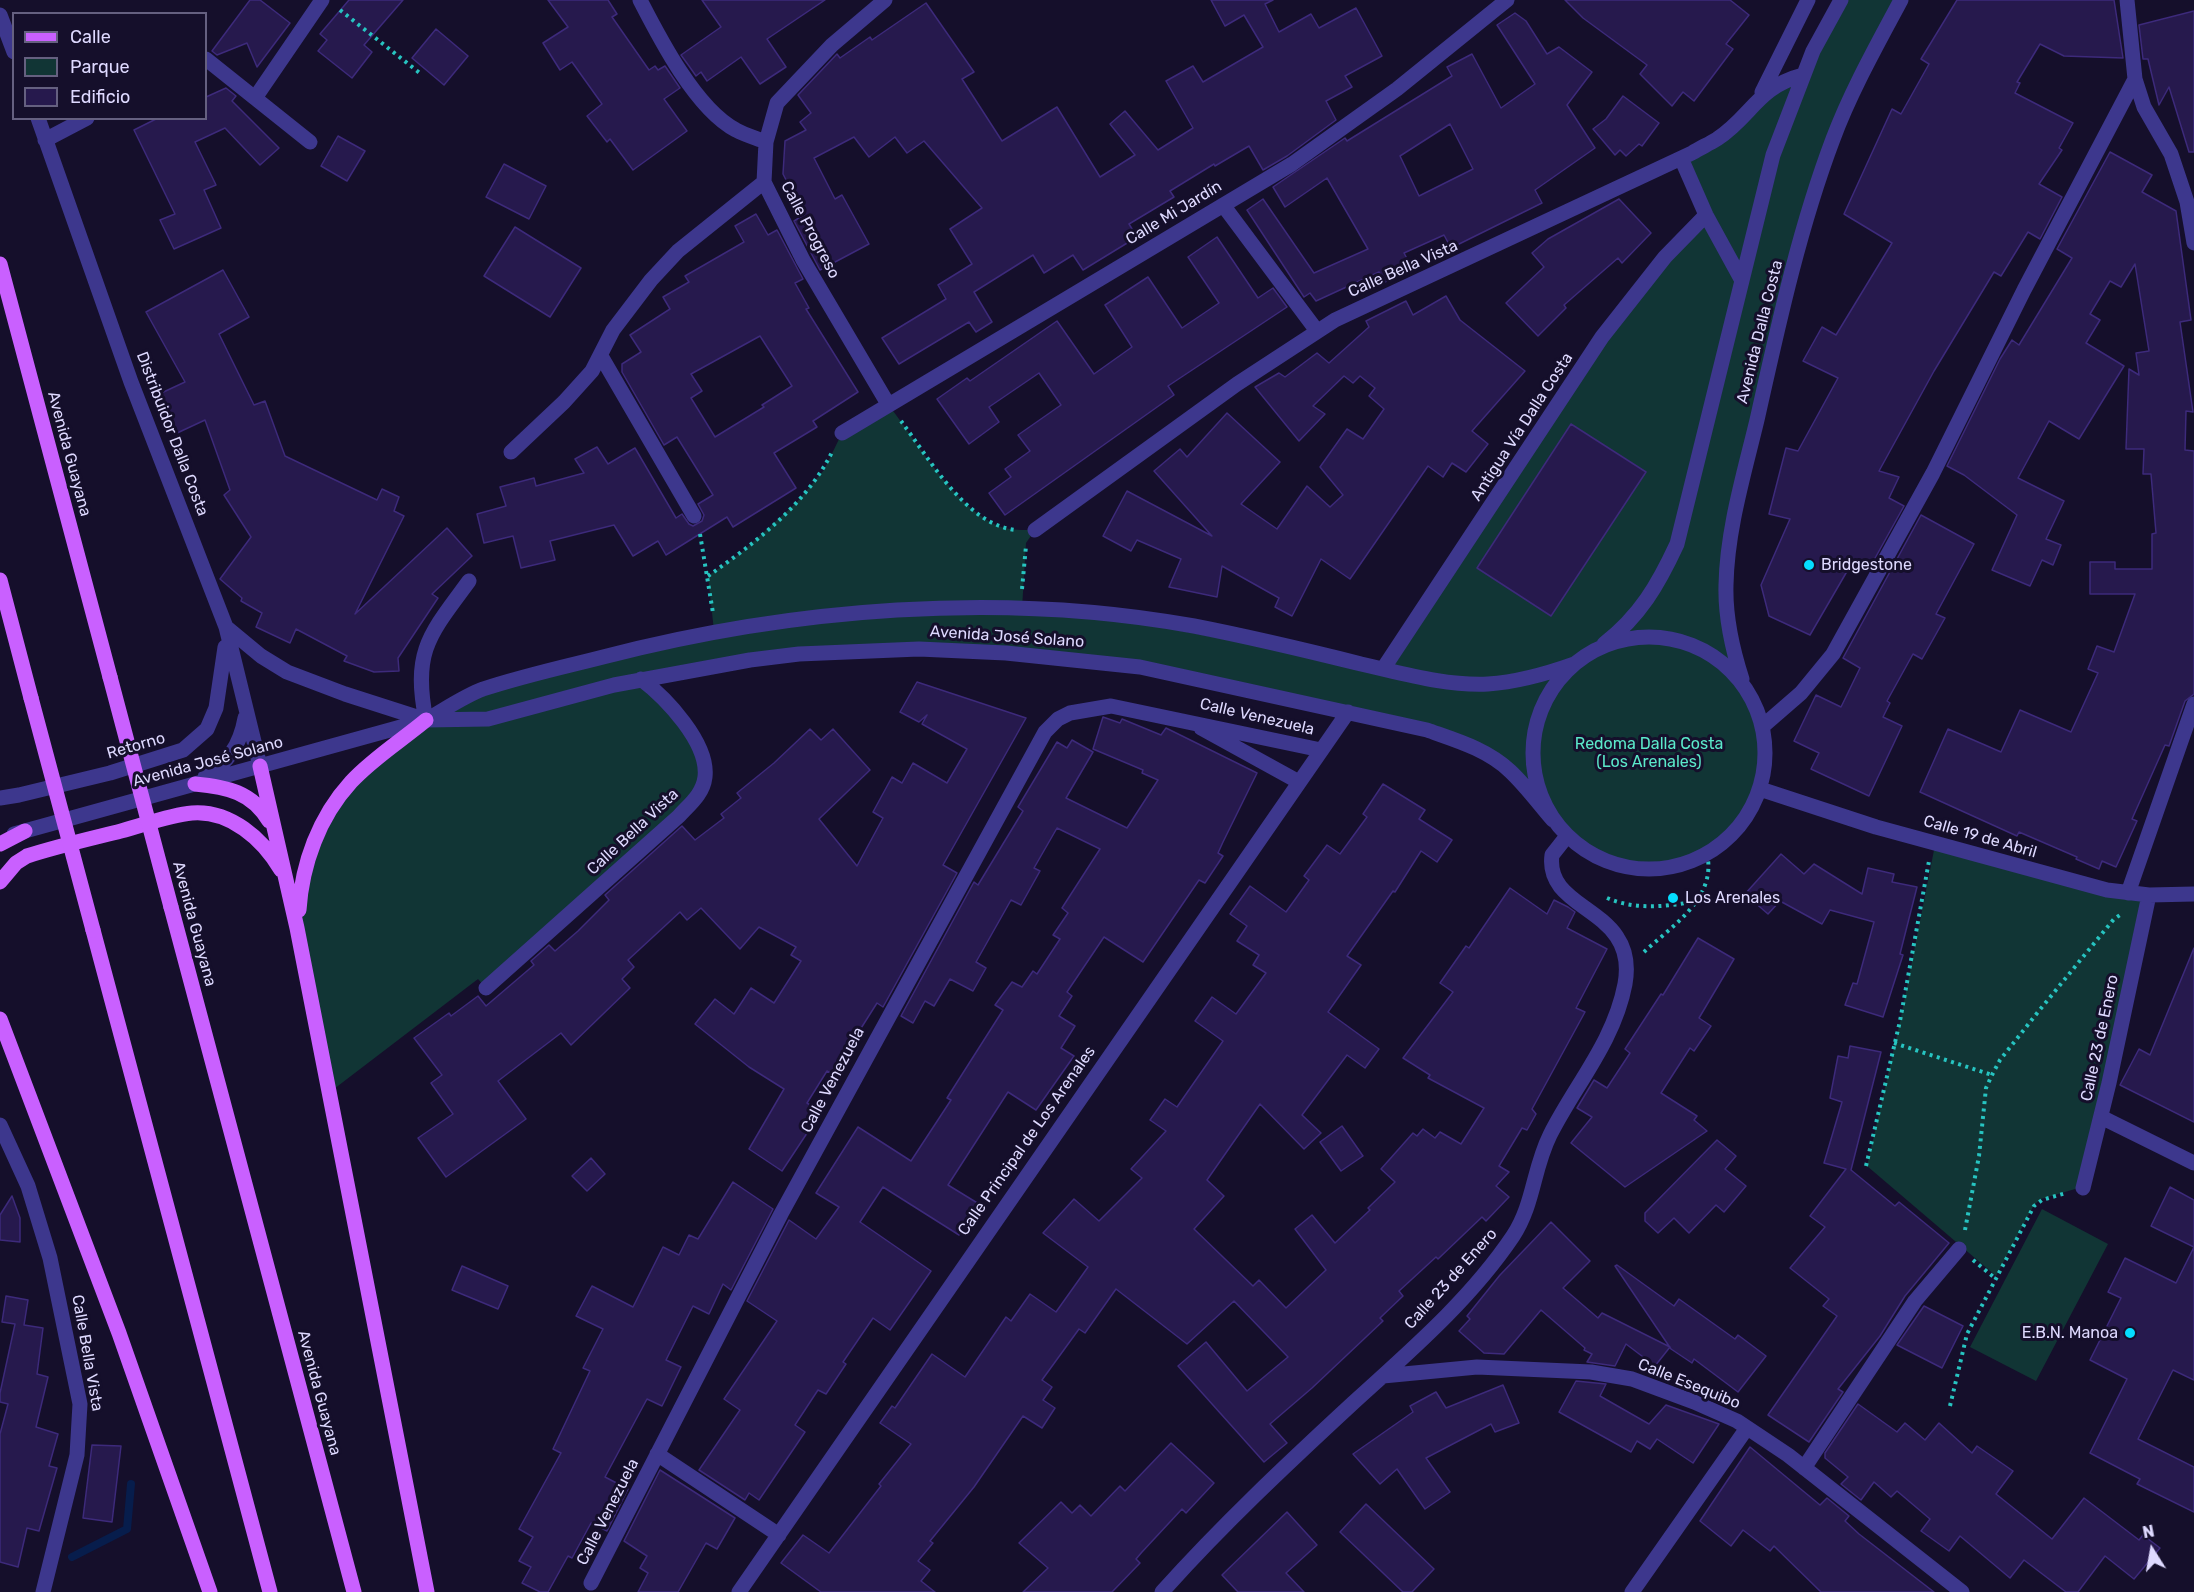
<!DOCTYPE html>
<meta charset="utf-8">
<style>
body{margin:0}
#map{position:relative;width:2194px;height:1592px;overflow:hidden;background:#150f2b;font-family:Rubik,sans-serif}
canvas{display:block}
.legend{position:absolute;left:12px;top:12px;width:195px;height:108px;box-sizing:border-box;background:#150f2b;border:2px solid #656080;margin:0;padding:8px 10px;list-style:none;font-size:18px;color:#ded9ff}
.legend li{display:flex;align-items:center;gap:12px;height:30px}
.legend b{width:30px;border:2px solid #656080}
.north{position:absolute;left:2122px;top:1520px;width:60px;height:60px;-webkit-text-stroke:4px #150f2b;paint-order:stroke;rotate:349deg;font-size:16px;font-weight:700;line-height:24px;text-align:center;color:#ded9ff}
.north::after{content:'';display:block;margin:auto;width:21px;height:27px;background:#ded9ff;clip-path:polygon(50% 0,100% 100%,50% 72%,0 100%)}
</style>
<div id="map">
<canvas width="2194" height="1592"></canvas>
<ul class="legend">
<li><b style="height:8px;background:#c960ff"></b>Calle</li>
<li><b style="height:16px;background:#113535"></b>Parque</li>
<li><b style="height:16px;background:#26194d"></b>Edificio</li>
</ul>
<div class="north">N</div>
</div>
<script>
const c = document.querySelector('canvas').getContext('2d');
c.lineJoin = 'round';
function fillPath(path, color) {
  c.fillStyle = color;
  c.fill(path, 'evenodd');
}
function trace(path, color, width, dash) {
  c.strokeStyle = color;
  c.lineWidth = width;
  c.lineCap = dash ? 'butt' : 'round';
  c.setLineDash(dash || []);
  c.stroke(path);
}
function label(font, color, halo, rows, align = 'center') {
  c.font = font + ' Rubik,sans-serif';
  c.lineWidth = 6;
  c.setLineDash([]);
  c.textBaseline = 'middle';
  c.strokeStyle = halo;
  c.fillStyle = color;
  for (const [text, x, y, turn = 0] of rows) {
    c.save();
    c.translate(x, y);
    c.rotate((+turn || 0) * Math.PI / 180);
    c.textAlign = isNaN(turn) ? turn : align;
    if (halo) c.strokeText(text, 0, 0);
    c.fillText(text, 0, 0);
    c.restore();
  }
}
fillPath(new Path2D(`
 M1841,0H1901L1823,169L1728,555L1735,659L1763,726L1765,768L1752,809L1740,827L1707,854L1687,863L1645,869L1603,860L1567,836L1553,820L1478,749L1140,667L862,651L652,677L695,743L702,789L486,988L478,979L330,1092L297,928L301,884L351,782L480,690L714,631L708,576L742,552L797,502L824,470L842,433L888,404C917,442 952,503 994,524C1008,531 1021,530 1035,530L1026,543L1022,609L1081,612L1383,669L1602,337L1706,216L1681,158L1803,75Z
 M1935,845L2148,896L2082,1187L2041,1199L2034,1205L1996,1276L1867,1166L1900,1022Z
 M2042,1209L2108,1244L2036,1381L1970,1347Z`), '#113535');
trace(new Path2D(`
 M72,1557L127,1529L131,1484`), '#071d4c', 8);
const building = new Path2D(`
 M250,0H260L290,23L257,67L247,43L217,55L212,51Z
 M349,0H403L364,45L372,52L352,78L318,51L327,40L320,34Z
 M548,0H608L617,14L612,17L649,70L655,66L658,70L665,66L680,88L664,99L687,131L633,170L610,139L607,142L587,116L602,104L572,62L560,70L543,43L568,27Z
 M702,0H825L767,39L786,67L760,84L741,57L707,81L701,72L696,76L689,66L681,55L721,27Z
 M1211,0H1273L1265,4L1279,32L1311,14L1319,28L1356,8L1382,56L1345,76L1352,87L1326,101L1336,120L1287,156L1263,170L1249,146L1215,166L1214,164L1170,191L1174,197L1129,224L1137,237L1083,270L1073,255L1044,273L1033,255L974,292L992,322L976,332L969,322L899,364L882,338L946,299L938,285L972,264L950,229L982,208L924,141L907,153L895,137L869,157L854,137L814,158L835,199L842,195L869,244L820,270L794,221L804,215L783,174L785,141L806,130L800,122L811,113L798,95L837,54L840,58L870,37L872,40L926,3L974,72L962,79L1002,141L1057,107L1100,177L1135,155L1110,124L1125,111L1158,150L1193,128L1166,81L1193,66L1203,82L1263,47L1244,15L1225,26Z
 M1565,0H1730L1749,15L1726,44L1733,49L1694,101L1683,92L1672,106L1640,74L1647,65L1583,18Z
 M1957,0H2114L2123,58L2064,56L2040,44L2017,82L2020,83L2015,93L2073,123L2059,148L2062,150L2039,184L2062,197L2040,239L2028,232L2001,276L1994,272L1934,371L1879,471L1899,477L1889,498L1904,506L1869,569L1853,561L1810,635L1769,616L1761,585L1790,519L1769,514L1786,448L1798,451L1838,378L1803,361L1822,327L1836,335L1892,243L1844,214L1892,109L1901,114L1929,64L1921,59Z
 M2194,11V152H2189L2169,87L2159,105L2148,59H2143L2139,25Z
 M1515,13L1526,21L1547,54L1559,47L1592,72L1567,105L1595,148L1535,190L1542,203L1451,248L1444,235L1404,253L1412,268L1385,282L1379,272L1316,301L1310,293L1304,297L1247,210L1263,199L1314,273L1368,249L1327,178L1285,207L1273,187L1345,138L1347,141L1452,76L1447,67L1472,54L1501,108L1535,84L1497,25ZM1450,124L1473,169L1419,196L1400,156Z
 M436,29L468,56L444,85L412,58Z
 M226,88L236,96L232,101L279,148L260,165L225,128L195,142L216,185L204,190L221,228L174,249L160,220L175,214L134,130L158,118H206V97Z
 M1623,96L1659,123L1642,146L1639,144L1626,156L1620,150L1615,155L1593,129L1606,119Z
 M338,136L365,151L347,181L321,166Z
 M2110,152L2152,175L2142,192L2176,211L2191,320L2180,322L2193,412L2186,411L2185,450L2194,451V694L2185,701L2169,746L2165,745L2132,819L2137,821L2116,867L2102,861L2099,869L2076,859L2077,857L2019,832L2017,836L1920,792L1948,729L2001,752L2020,710L2071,732L2098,673L2088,669L2097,646L2114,652L2135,594H2090V562H2115V569H2152V534L2156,533L2151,474H2143L2144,449H2126L2129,369L2139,375L2136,353L2149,351L2135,264L2121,287L2110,281L2090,314L2100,320L2086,343L2124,366L2079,439L2049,421L2018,478L2064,501L2046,539L2061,545L2053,565L2042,560L2030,586L1992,570L2017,515L1964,475L1947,466L2000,359L2012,340L2019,345L2072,258L2057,249Z
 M504,164L546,186L529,219L486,197Z
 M1619,199L1651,233L1622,263L1618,258L1564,305L1566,308L1538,336L1506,303L1544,267L1532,253L1548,239Z
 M756,214L768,235L777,230L803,279L795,283L809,308L806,309L858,392L813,421L817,427L774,453L796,488L733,527L727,517L666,555L658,541L633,556L614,525L550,541L555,560L521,568L513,536L484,543L477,514L506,506L500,487L534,478L536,486L584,473L575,459L597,447L608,464L635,448L676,518L682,514L689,524L693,526L702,521L704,515L698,504L713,495L677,437L664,445L622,372V364L641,352L630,335L670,309L663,297L689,282L685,276L744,242L735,226ZM760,336L792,386L762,405L764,407L715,437L691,398L702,391L691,374Z
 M515,227L581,268L550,317L484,276Z
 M1217,237L1258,298L1273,288L1287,307L1168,386L1174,395L1005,515L989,493L1011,477L1005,469L1030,451L1018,435L1061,405L1039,373L989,407L999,422L969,444L937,399L967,378L970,381L1057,321L1094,374L1132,347L1105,305L1148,277L1182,328L1219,303L1188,257Z
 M223,270L249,317L219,334L254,405L265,401L285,456L377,500L382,489L399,497L394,511L404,516L355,614L447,528L472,556L432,594L438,598L398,658L399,671L374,672L344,661L347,656L296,629L290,643L256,627L262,613L241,601L242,598L220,579L251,537L224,495L230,490L205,420L175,434L157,395L185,382L146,312Z
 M1446,296L1460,320L1525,371L1472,431L1488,444L1466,472L1452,463L1443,477L1428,466L1350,579L1321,559L1292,616L1275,607L1279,598L1222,566L1217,597L1169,587L1181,559L1137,540L1131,551L1103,536L1127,491L1212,536L1154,471L1180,449L1187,457L1227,413L1280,462L1241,504L1277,529L1307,486L1330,507L1343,495L1320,467L1347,429L1363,439L1384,409L1369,396L1375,388L1360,376L1353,383L1344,376L1313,406L1325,414L1299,441L1255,387L1279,373L1285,377L1317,353L1329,363L1369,327L1366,321L1406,301L1413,315Z
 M1571,424L1646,472L1551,616L1477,568Z
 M1921,515L1974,544L1936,614L1945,618L1922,659L1913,654L1887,701L1890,703L1883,717L1902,726L1869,796L1811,769L1819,753L1794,741L1816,695L1841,707L1860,668L1843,658Z
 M917,682L1026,718L943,865L957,873L883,1007L877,1003L832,1074L827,1071L807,1103L821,1112L782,1171L749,1149L784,1089L749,1067L695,1024L715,999L734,1014L751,988L774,1003L801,961L791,955L796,947L759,927L740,949L701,908L687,920L680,912L628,960L634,967L622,979L630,988L571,1045L561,1033L498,1081L526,1119L446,1177L418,1138L453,1114L431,1083L442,1075L414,1038L449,1013L451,1016L478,996L486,1006L534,965L531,961L549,945L555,951L578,931L609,900L605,895L682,826L695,840L724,818L721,814L741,798L737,793L774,763L810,729L821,740L833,729L870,770L819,819L857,866L883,818L873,812L892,777L902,783L913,763L947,783L967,749L922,724L927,715L919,722L900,712Z
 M1103,717L1120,723L1122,719L1161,735L1166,728L1257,773L1223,842L1218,853L1223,856L1205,883L1199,880L1143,962L1104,937L1067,992L1072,996L1059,1016L1075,1026L1061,1048L1074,1056L1036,1110L1008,1092L948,1185L979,1204L959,1235L883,1187L860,1222L931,1271L890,1330L873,1318L843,1362L846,1364L826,1394L818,1390L795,1425L805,1432L759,1500L749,1493L745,1500L699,1470L740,1410L724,1399L777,1321L747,1301L789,1220L816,1239L839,1207L816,1193L858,1127L911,1161L951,1100L947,1098L1003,1010L995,1005L1012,982L1022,987L1033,971L1037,974L1060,939L1053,935L1068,913L1062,908L1100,849L1057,828L1034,868L1040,871L1021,905L1011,900L976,962L986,968L973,991L950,979L934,1006L925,1001L913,1023L901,1016L974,882L978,885L1023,811L1018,807L1057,742L1067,748L1072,740L1093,752L1066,798L1127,828L1158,780L1142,773L1143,770L1093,749Z
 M1383,784L1425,810L1419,819L1452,840L1437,862L1421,851L1395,892L1393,891L1347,956L1361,965L1328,1012L1379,1049L1365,1068L1347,1055L1302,1115L1321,1133L1304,1149L1260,1104L1207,1180L1224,1196L1194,1229L1253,1286L1259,1280L1286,1308L1326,1270L1295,1229L1312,1215L1335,1243L1370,1210L1368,1208L1395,1182L1381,1169L1413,1133L1417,1136L1423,1129L1435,1138L1440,1132L1461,1144L1484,1108L1428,1078L1430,1075L1403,1058L1453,992L1440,983L1466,946L1469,948L1510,888L1547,914L1554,900L1568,907L1575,912L1567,928L1607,949L1576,1008L1585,1012L1532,1109L1536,1114L1527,1130L1522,1128L1499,1166L1509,1172L1496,1186L1509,1197L1486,1221L1482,1217L1438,1259L1436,1257L1399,1291L1403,1296L1380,1318L1383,1321L1312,1388L1270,1424L1287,1443L1264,1462L1178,1366L1206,1342L1247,1391L1288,1357L1234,1301L1187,1344L1116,1289L1085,1333L1079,1329L1042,1380L1052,1387L1043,1400L1055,1408L1042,1428L1023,1416L974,1487L930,1541L933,1543L918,1561L930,1570L921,1581L935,1592H821L781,1563L803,1535L829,1553L881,1486L879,1484L911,1444L880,1423L892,1406L895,1408L932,1354L965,1377L1006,1317L1011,1321L1030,1294L1056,1312L1088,1267L1043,1233L1074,1199L1099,1221L1142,1178L1131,1169L1166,1131L1150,1120L1165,1099L1177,1107L1223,1041L1195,1021L1212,997L1236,1014L1266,973L1253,965L1259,955L1237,941L1247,926L1230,914L1250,886L1286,912L1309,880L1304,876L1327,845L1340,854L1367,817L1363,814Z
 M1781,854L1804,874L1814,864L1862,894L1868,868L1894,874L1892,882L1917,887L1900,954L1903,955L1883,1017L1845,1005L1853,983L1857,984L1874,922L1830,910L1822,924L1780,901L1768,914L1745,894Z
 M1698,938L1734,959L1699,1018L1711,1026L1694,1051L1690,1048L1661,1093L1697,1116L1694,1120L1707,1131L1625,1187L1571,1143L1592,1117L1577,1108L1594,1080L1607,1088L1630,1053L1625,1049L1661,994L1663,995Z
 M2194,948V1122L2120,1085L2139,1049L2150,1055Z
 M1850,1046L1881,1052L1851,1170L1895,1206L1899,1202L1949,1243L1905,1296L1880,1336L1838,1389L1843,1392L1809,1442L1768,1415L1837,1316L1823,1306L1829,1299L1790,1268L1825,1227L1810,1216L1846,1169L1824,1163L1842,1102L1830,1098L1838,1056L1848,1058Z
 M1342,1126L1363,1156L1341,1171L1320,1142Z
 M1717,1140L1736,1156L1725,1169L1746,1186L1724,1212L1716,1205L1689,1233L1674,1218L1658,1233L1645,1221V1213Z
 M591,1158L605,1174L587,1191L572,1176Z
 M733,1182L773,1209L731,1290L723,1284L709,1314L693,1306L666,1360L681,1367L662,1406L647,1399L605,1477L628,1489L607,1531L591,1523L572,1558L568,1556L548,1592H540L522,1583L531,1567L519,1561L533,1537L519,1529L561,1453L553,1449L590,1371L583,1368L603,1329L576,1316L592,1286L633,1307L663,1247L679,1255L689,1235L698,1239Z
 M2170,1187L2194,1200V1247L2151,1226Z
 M12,1196L20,1218V1242L0,1240V1215Z
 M1551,1222L1590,1261L1563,1288L1598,1318L1602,1313L1670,1347L1655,1366L1626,1344L1615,1366L1587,1362L1592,1354L1584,1350L1585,1348L1541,1310L1504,1354L1484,1353L1459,1331L1470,1319L1467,1316L1500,1275Z
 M2194,1247V1380L2173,1370L2138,1439L2194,1467V1512L2137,1484L2140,1479L2090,1453L2127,1379L2090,1360L2121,1298L2108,1292L2125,1258L2176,1283Z
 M1617,1265L1674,1306L1679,1299L1735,1339L1738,1335L1766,1356L1738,1392L1694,1359L1692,1363L1671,1349L1615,1266Z
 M462,1266L508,1286L498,1309L452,1290Z
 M6,1296L28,1300L24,1325L43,1328L37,1374L48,1377L36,1427L58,1434L49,1466L57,1468L39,1531L27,1528L18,1567L0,1562V1434L8,1404L0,1402V1393L15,1324L2,1322Z
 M1924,1306L1963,1326L1942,1368L1897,1345Z
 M1576,1381L1606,1384L1600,1396L1649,1424L1666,1405L1719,1424L1693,1463L1657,1439L1650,1449L1637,1441L1631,1452L1559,1412Z
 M1503,1385L1519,1423L1495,1432L1491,1424L1426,1458L1450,1492L1425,1509L1397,1469L1380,1484L1353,1454L1413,1412L1410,1406L1436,1392L1446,1408Z
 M1858,1404L1897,1432L1905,1423L1925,1440L1939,1423L1972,1453L1977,1446L2013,1471L1996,1494L2052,1539L2084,1498L2139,1540L2143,1535L2160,1548L2134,1579L2105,1556L2078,1592H2066L2024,1560L2010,1578L1960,1536L1949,1551L1921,1531L1930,1519L1897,1491L1891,1497L1874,1482L1861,1500L1841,1484L1848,1477L1825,1458V1453Z
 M1171,1443L1214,1483L1186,1513L1182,1509L1142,1552L1136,1559L1140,1563L1112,1592H1023L1048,1568L1019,1543L1061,1502L1072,1513L1080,1505L1091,1516L1120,1486L1125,1491Z
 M92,1445L121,1446L112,1522L83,1518Z
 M1750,1447L1820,1505L1827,1498L1849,1516L1845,1521L1859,1534L1934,1592H1821L1774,1546L1770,1551L1743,1530L1731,1546L1700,1521Z
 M660,1470L735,1518L717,1549L706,1543L678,1592H638L648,1573L640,1568L647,1556L624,1541Z
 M1366,1504L1434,1569L1412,1592H1403L1340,1532Z
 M1287,1512L1317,1545L1286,1573L1304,1592H1238L1222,1575Z`);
fillPath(building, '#26194d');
trace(building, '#3d2a7b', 1.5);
trace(new Path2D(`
 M340,10L421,74
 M901,421C929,458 966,525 1016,530
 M700,534L713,613
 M708,576C755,543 808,503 833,450
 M1022,589L1026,546
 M1607,898C1637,911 1668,906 1699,901
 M1644,952C1672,926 1717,898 1707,854
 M1894,1043L1992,1075
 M1866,1166L1900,1021L1929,861
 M1965,1230L1979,1156L1986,1088L1992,1075L2000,1060L2038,1012L2114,919L2123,913
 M1973,1260L1996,1279
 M1950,1406L1967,1334L2034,1206L2042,1200L2066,1193`), '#27c4c1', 4, [3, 4.5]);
trace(new Path2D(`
 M640,0C660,39 696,109 736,130C745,135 756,138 766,142
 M885,0L832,45L777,103L766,142L764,182L803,260L888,404
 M2127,0L2135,79L2144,107L2171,154L2187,202L2194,243
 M0,15L14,52
 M206,59L310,142
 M1762,92L1808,0
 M255,98L322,0
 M38,118L131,382L226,627L260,766
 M45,140L87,118
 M1681,158L1706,215L1741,279
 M1223,205L1317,331
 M601,356L694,516
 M842,433L1292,164L1397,89L1507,0
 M511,452L564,402L592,371L613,330L651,280L678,251L764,182
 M1035,530L1237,384L1335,320L1692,153C1700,148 1709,144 1717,139C1752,116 1757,87 1803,75
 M226,627L261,656L287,672L345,694L426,720L488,719L614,685L750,660L799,654L919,649L1006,653L1140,667L1427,730C1455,740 1487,749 1510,771C1526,786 1539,804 1553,820
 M1533 753a116 116 0 1 1 232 0a116 116 0 1 1-232 0Z
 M1604,644C1640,616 1658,585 1677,544L1773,155L1813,51L1841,0
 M1383,669L1602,337L1665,257L1706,215
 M1742,679C1732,648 1725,618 1726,585C1727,530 1744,474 1757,420C1778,326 1799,229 1833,139C1851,91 1877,45 1901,0
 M426,720C412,651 430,634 469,581
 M1763,726L1801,693L1833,654L1933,473L2024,290L2135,79
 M1201,728L1299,782
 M205,777C228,762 240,746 245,718
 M1760,789L1876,827L2107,890L2149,895L2194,894
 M0,798L19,795L110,773L183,750L207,729L216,708L225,647
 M14,834L426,720C444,710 464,696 483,689C522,676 563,667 603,657C792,608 1001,591 1194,626C1250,637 1305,650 1361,664C1402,673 1445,686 1488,684C1518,682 1546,674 1574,664
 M2128,893L2194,704
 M486,988L679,816C690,804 703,794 705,777C709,743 666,698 641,679
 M2101,1117L2194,1163
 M0,1125L28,1186L50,1258L80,1404L77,1455L43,1592
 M2083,1188L2109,1083L2149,895
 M1383,1376L1477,1367L1591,1372L1632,1379L1694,1402L1737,1421L1788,1455L1962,1592
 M657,1454L779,1535
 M1804,1468L1915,1301L1959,1249
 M591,1583L781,1214L1045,732L1058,719L1070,713L1111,706L1321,750
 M739,1592L1348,712
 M1162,1592C1222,1525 1287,1464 1353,1403C1409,1352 1470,1300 1513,1236C1534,1204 1533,1169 1550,1135C1575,1085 1614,1042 1625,984C1639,906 1544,913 1552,855L1567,836
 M1632,1592L1747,1428`), '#3d378d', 15);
trace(new Path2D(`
 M0,264L110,677
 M0,580L31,698
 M260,766L297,928L427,1592
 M195,784C227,787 252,792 269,821
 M0,844L25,831
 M0,882L16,863L27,856C58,846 89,839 121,831C144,825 169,815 192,813C230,810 263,839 281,870
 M171,907L354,1592
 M299,910C302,864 319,817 351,782C372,759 402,740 426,720
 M93,930L270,1592
 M0,1019L119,1333L210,1592`), '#c960ff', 15);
trace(new Path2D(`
 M110,677L171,907
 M31,698L93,930`), '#c960ff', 15);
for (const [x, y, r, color] of [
 [1809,565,6,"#05ddff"],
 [1673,898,6,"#05ddff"],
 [2130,1333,6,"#05ddff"]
]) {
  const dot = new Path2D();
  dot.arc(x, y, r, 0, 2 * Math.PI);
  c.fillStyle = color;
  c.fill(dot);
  trace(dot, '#150f2b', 2);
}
label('16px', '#ded9ff', '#150f2b', [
 ["Calle Mi Jardín",1174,213,-31],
 ["Calle Progreso",810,230,62],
 ["Calle Bella Vista",1403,269,-24],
 ["Avenida Dalla Costa",1760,332,-76],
 ["Antigua Vía Dalla Costa",1522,427,-57],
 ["Distribuidor Dalla Costa",172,434,69],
 ["Avenida Guayana",69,454,75],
 ["Avenida José Solano",1007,637,4],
 ["Calle Venezuela",1257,717,13],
 ["Retorno",136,746,-16],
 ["Avenida José Solano",208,762,-15],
 ["Calle Bella Vista",633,832,-43],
 ["Calle 19 de Abril",1980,837,16],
 ["Avenida Guayana",194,924,75],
 ["Calle 23 de Enero",2100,1038,-78],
 ["Calle Venezuela",833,1080,-62],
 ["Calle Principal de Los Arenales",1027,1141,-55],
 ["Calle 23 de Enero",1451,1279,-48],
 ["Calle Bella Vista",87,1353,80],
 ["Calle Esequibo",1689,1384,22],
 ["Avenida Guayana",319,1393,75],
 ["Calle Venezuela",608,1512,-63]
]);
label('16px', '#ded9ff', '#150f2b', [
 ["Bridgestone",1821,565],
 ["Los Arenales",1685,898],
 ["E.B.N. Manoa",2118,1333,"right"]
], 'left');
label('16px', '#5be9ca', '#150f2b', [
 ["Redoma Dalla Costa",1649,744],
 ["(Los Arenales)",1649,762]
]);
</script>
